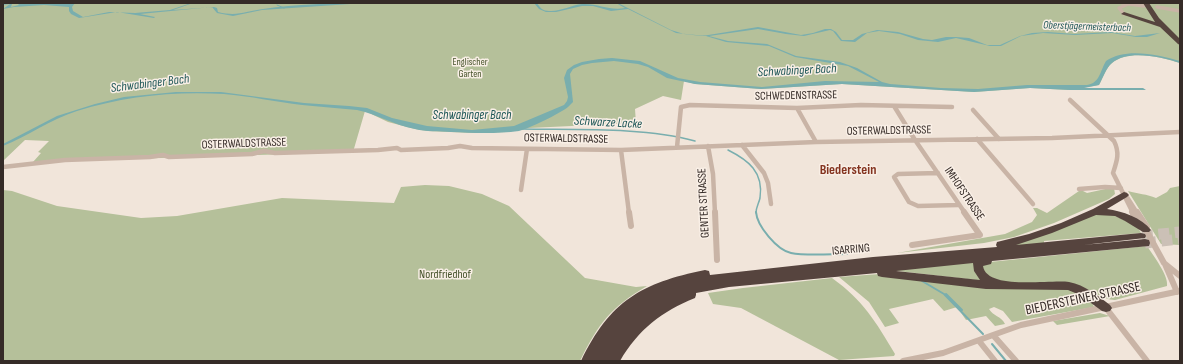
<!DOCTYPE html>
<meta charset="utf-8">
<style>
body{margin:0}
#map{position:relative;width:1183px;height:364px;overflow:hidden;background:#f1e5da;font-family:"Sofia Sans Condensed",sans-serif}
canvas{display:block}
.frame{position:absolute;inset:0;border:4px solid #352b27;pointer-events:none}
</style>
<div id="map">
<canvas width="1183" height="364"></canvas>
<div class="frame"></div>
</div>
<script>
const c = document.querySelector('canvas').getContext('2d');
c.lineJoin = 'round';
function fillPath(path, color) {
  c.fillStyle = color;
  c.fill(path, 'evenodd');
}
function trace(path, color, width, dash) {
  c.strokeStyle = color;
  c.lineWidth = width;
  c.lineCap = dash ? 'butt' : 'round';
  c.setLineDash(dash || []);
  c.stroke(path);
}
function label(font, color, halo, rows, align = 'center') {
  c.font = font + ' "Sofia Sans Condensed",sans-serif';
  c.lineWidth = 3;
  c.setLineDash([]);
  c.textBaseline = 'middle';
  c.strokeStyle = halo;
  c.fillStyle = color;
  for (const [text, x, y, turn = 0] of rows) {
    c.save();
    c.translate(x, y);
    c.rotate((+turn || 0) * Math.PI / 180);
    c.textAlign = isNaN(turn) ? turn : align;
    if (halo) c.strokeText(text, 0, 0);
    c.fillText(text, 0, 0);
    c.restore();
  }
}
fillPath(new Path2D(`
 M3,3H1180V63C1161,57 1129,49 1112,63C1106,68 1103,78 1099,85L1070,90L1030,88L974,92L842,84L761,89L695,84L684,81L681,100L663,96L635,109L636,123L529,128L506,132L473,133L427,131L415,129L388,122L365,111L353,152L33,162L41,153L38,152L49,141L25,140L3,161Z
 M425,185L449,186L482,194L509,206L585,278L636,287L647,286C611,307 598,324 580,361H3V190L12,191L57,206L141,218L177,216L282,198L394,203L401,187Z
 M1180,186V245L1161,244L1128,191C1138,194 1147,194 1156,198L1167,192L1170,188Z
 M1110,188H1114L1115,194L1109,199L1054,223L1014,237L984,243L897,253L1005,234L1032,222L1037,215L1033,208H1037L1047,213L1079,191H1083L1087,193Z
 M1095,214H1111L1137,226L1141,233L1044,241V243L1017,246L1015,244Z
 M1147,246C1153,255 1169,276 1167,286L1115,300C1102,300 1090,289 1077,285L1007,283L987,278L981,265L990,262Z
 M976,262L985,281L889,270Z
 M880,274L1064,288C1074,290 1091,296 1094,307L1012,322L1003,311L994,307L989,309C993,316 1001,316 1005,324L995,326L986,316L966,320L957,307L944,311L933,299L889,309L899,323L885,327L869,302L839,277Z
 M832,278C863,300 876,322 895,354L894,356L839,360L741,308L713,304L708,293L743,288Z
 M1100,313L1110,316L1057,325L1053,321Z`), '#b5c09a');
fillPath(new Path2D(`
 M3,3H16L12,4L11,7L19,5L17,3H75L72,7L73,11L83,17L109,12L135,13L170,10L191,3H193L173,10L214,7L217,8L218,12C238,17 245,11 263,9C297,4 331,3 365,3L262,10L233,16L217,13L212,7L140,14L155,17L154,18L117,12L79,18L71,14L69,11V7L44,5L14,7L3,9L10,4L3,5Z
 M534,3H537C540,8 543,11 549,11C560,12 571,5 582,4C598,3 609,11 625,8L616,3H618L671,30L684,34L702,36L758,27L801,35L813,33L825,29H831L836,32L842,40H853L862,34L877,30L898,32L923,39L932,40L946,37H956L969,38L987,45H1000L1020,36L1032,33L1048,32L1074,34L1111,32L1135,36L1160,33L1147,37H1136L1112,33L1075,35L1043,33L1021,36L1001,46H990L956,38L938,42L918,40L900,34L879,31L867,33L855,42L841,41L833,31L830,30L804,36L786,34L758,29L709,36L728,41L767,44L796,56L840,62L857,68L882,82L890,84L941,88L978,89L1027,85H1087C1100,83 1100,71 1106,61C1126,47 1159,55 1180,61V63C1162,57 1128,49 1112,63C1106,68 1103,78 1099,85L1084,88H1143L1146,90H1070L1030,88L974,92L842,84L761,89L695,84L667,78L648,67L638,64L614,61L592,63L582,65L573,69L570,74L573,102L568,107C559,114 530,128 519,131C497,134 473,133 451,132C439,131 426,132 415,129C394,125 376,114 357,110C338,108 320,107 302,105C276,102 250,96 224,94C175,91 124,96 77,111C51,119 28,136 3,146V144L57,116L95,104L124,97L176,92H221L304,103L349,106L367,108L392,118L427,126L472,130L514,126L564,105L567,101L568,97L564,78L567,70L574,65L582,62L599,59L612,58L640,61L678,78L700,82L762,87L825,81L879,82L848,66L795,57L769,46L726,42L706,36L676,33L628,9L611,11L593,6H582L556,12H546L539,9Z`), '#79aeae');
trace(new Path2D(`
 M277,5L284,8`), '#79aeae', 1);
trace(new Path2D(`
 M522,129C575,130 644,127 695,141
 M728,150C748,160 764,172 760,198C759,203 756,207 756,213`), '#79aeae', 1.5);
trace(new Path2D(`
 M756,212C757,226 777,250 791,253C805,256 831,254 847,254
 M922,281L944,294L983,334
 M946,294L962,310
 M992,344L1006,361`), '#79aeae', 2);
trace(new Path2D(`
 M1142,236L1180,232
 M1145,243L1180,239`), '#cbc0b6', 11, [11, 5.5]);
trace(new Path2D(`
 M1122,3L1144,6
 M1157,7L1180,11
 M1124,14L1119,8L1126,5`), '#c9b4a6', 3.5);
trace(new Path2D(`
 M1070,100L1114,141C1120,153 1117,161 1113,173L1133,213
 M894,106L915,140L965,213
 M797,108L816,142
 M973,110L999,139
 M977,139L1033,204
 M742,145L764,173L768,183L771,204
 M708,146L713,174L715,213
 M677,147L681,107L690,105L797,108L861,105L952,107
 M621,150L629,213
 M3,167L65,160L150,157L163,155L169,157L252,154L264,151L275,153L378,150L397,148L401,150L448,148L460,146L472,148L621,150L816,142L1052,138L1180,132
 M938,173L898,174L894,177L909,202L918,206L958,205
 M1079,189L1105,187L1121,188
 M521,190L527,149
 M1125,194L1137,213`), '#c9b4a6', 4.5);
trace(new Path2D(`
 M629,212L631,226
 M715,212L717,260
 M1132,212L1139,224L1146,230L1164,263L1180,276
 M1137,212L1147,227L1146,229
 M912,245L980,235L964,212
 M1165,264L1177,292
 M1106,308L1147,361
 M993,335L1021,325L1180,291
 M979,341L995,361
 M903,361L943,353L993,335L1016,361`), '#c9b4a6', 6);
fillPath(new Path2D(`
 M1143,3H1149L1159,18L1180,39V45L1178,44L1160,27L1121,14L1124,12L1155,22Z
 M1124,192L1127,193L1129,195L1127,197L1107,209C1122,211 1142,218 1151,230L1149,232H1143L1125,221L1115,216L1096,215L1052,233L1016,245L1141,233L1145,234L1146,236L1145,238L1083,245L1145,239L1149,240L1150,243L1149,246L992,261L991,264L983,266C987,291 1051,279 1069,282C1085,285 1098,296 1110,305L1112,308L1110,311L1106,312L1102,311L1080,295L1068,290L986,289L882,277L878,276L877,273L729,287L696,293V295L695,298C662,311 638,330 620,361H581C610,301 641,283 705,270L709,271L710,275L873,257L997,247L996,245L997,242L1029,234L1061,223L1093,209ZM973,263L974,271L980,280L896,271Z`), '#56443e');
label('10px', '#46532b', '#f9efe6', [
 ["Englischer",470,62],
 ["Garten",470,74]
]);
label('italic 11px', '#1c5556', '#f9efe6', [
 ["Oberstjägermeisterbach",1087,27,2]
]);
label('12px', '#352b27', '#f9efe6', [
 ["SCHWEDENSTRASSE",796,96,-1],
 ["OSTERWALDSTRASSE",889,131,-1],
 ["OSTERWALDSTRASSE",566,139,1],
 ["OSTERWALDSTRASSE",244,144,-2],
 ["IMHOFSTRASSE",964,194,56],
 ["GENTER STRASSE",704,203,-93],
 ["ISARRING",851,250,-5]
]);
label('12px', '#46532b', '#f9efe6', [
 ["Nordfriedhof",445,275]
]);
label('italic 13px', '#1c5556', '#f9efe6', [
 ["Schwabinger Bach",797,71,-3],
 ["Schwabinger Bach",150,84,-7],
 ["Schwabinger Bach",472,116],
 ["Schwarze Lacke",608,123,3]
]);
label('bold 14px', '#843420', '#f9efe6', [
 ["Biederstein",848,170]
]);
label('14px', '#352b27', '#f9efe6', [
 ["BIEDERSTEINER STRASSE",1083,299,-12]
]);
</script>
